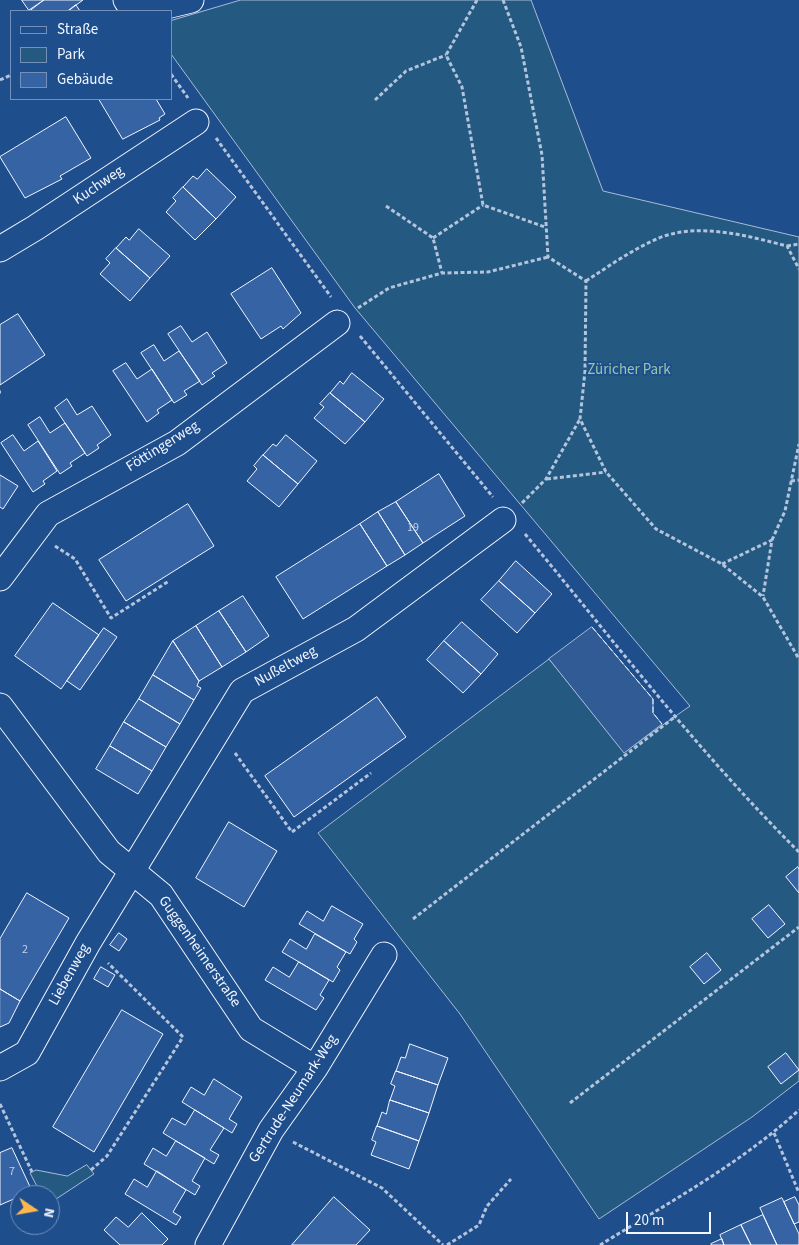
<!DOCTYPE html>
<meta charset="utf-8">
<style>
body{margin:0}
#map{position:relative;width:799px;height:1245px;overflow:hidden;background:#1f4e8c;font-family:"Source Sans 3",sans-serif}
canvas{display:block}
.legend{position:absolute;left:10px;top:10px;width:162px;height:90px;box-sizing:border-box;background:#1f4e8c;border:1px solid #7391ba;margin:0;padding:6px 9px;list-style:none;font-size:15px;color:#f2f6ff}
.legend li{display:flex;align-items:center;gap:10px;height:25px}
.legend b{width:25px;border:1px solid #7391ba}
.north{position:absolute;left:10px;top:1185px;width:50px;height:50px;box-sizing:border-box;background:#1f4e8c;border:1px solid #7391ba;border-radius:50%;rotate:102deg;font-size:14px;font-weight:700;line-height:20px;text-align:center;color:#f2f6ff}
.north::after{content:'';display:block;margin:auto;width:18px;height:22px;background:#ffb74d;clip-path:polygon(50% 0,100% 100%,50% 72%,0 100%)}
.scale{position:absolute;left:626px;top:1212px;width:85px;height:22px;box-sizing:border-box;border:2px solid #f2f6ff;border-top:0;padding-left:6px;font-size:15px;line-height:18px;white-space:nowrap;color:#f2f6ff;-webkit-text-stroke:4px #1f4e8c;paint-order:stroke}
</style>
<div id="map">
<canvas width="799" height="1245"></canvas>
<ul class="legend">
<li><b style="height:6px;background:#1f4e8c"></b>Straße</li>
<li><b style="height:14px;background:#245a82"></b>Park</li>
<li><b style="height:14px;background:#3563a3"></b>Gebäude</li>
</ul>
<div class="north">N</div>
<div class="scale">20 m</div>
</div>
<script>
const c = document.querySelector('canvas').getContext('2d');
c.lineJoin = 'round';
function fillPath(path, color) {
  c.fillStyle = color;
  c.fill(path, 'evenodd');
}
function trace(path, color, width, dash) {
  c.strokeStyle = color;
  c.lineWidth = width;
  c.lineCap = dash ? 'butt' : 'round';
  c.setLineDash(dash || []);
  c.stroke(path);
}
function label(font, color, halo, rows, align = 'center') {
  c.font = font + ' "Source Sans 3",sans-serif';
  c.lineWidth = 4;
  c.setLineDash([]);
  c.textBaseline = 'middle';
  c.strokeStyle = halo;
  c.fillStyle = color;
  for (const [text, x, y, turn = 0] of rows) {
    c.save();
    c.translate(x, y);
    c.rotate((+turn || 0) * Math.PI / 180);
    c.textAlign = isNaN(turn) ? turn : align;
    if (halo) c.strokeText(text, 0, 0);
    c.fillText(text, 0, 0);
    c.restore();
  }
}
const green = new Path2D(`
 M241,0H531L603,191L799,237V1081L752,1117L599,1219L460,1014L318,833L549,659L624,752L690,706L355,308L171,54V21Z
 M87,1165L94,1174L50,1203V1195H35L40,1192L30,1173L36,1170L67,1176Z`);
fillPath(green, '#245a82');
trace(green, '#a8bbd7', 1);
const parking = new Path2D(`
 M592,627L653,699V713L662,724L624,753L549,659Z`);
fillPath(parking, '#305b95');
trace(parking, '#a8bbd7', 1);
const building = new Path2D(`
 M22,0H44L29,10Z
 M44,0H83L68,11H30Z
 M76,5L80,11H68Z
 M99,99H156L165,114L159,118L160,120L123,139Z
 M66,117L91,158L60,176L62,179L25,198L0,157Z
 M207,169L236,197L216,219L183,187L193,176L197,179Z
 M183,187L216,219L195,240L166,212L176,201L173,198Z
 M139,229L170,256L150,278L116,248L126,237L129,240Z
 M116,248L150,278L130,301L100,274L110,263L106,259Z
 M272,268L301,313L283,329L281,326L261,339L231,294Z
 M18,314L45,355L0,385V325Z
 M181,326L192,342L207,332L227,363L212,373L215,376L202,385L168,334Z
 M154,345L164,361L179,351L200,381L184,391L187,395L174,403L141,353Z
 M126,363L137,379L152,369L172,400L157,410L159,413L147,422L113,371Z
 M352,373L384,399L365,422L330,393L340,381L343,384Z
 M330,393L365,422L345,444L314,418L324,407L320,404Z
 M67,399L77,415L92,406L111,435L97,445L99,448L87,456L55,408Z
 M40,417L50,433L65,423L85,453L70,463L72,466L60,474L28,425Z
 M13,435L24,451L38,441L57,471L43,481L45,484L33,492L1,443Z
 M286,435L317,461L298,484L263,455L273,444L276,446Z
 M263,455L298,484L279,507L247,481L257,469L254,466Z
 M439,474L465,516L423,543L396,502Z
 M0,475L18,486L3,509L0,507Z
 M396,502L423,543L405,555L378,512Z
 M188,504L214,546L126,601L99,560Z
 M378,512L405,555L387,566L360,524Z
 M360,524L387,566L303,619L276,577Z
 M516,561L552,594L535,613L499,581Z
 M499,581L535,613L517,633L481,600Z
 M243,596L269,636L246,652L219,611Z
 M53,603L99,635L61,689L15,656Z
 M219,611L246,652L222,667L196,626Z
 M462,622L498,654L481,674L444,641Z
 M196,626L222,667L199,681L173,641Z
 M104,628L117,637L80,690L67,681Z
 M173,641L199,681L197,686L201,688L194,700L153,675Z
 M444,641L481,674L463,693L427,660Z
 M153,675L194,700L180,724L139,699Z
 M377,697L406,737L294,817L265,776Z
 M139,699L180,724L166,747L124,722Z
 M124,722L166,747L152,771L110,746Z
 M110,746L152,771L138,794L96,769Z
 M229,822L277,851L244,907L196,878Z
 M798,867L799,869V893L786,877Z
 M27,893L69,918L20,1001L0,989V939Z
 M769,905L785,924L768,938L752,919Z
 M332,906L363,924L354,939L357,942L350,954L299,924L307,911L323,921Z
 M119,933L127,939L119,951L110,945Z
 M315,934L346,952L337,967L340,970L333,982L282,952L290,939L306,949Z
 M707,953L721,970L704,984L690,967Z
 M299,962L329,980L320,995L324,998L316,1010L265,980L273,967L289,977Z
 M101,967L115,975L108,987L94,979Z
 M0,989L20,1001L9,1023L0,1027Z
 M122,1010L163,1034L94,1152L53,1127Z
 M410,1044L448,1058L438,1085L396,1071L401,1057L405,1058Z
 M786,1053L799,1070L781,1084L768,1067Z
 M396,1071L438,1085L429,1113L390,1100L395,1086L391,1084Z
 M214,1079L242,1097L229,1119L237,1124L232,1133L182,1102L191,1087L204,1095Z
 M390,1100L429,1113L419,1141L377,1126L382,1112L386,1114Z
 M195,1110L224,1128L210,1150L219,1155L214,1164L163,1133L172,1118L185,1125Z
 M377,1126L419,1141L409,1169L371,1155L376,1142L372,1140Z
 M176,1141L205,1158L192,1181L200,1186L195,1195L144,1164L153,1148L166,1156Z
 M12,1148L32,1191L0,1205V1153Z
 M157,1171L186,1190L173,1212L181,1217L176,1225L125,1194L134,1179L147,1187Z
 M334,1197L370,1230L356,1245H292Z
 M795,1197L799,1205V1222L794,1224L784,1202Z
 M782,1198L799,1234V1245H777L760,1208Z
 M20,1205V1222L12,1210Z
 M142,1213L168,1239L162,1245H120L104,1230L116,1217L128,1227Z
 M763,1215L777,1245H751L741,1225Z
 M741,1225L751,1245H724L720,1235Z
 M722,1239L724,1245H711V1244Z`);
fillPath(building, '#3563a3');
trace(building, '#f2f6ff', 1);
const street = new Path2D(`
 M126,0L134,11
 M146,11L191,0
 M0,249L35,228L196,122
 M0,578L48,514L177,443L337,323
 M0,706L109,852L161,895L251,1029L315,1068
 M0,1068L27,1053L88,943L242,691L356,629L503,520
 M208,1245L271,1130L315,1068L384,955`);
trace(street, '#f2f6ff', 27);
trace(new Path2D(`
 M477,0L446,55L462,87L483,205L545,227
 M503,0L521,47L542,155L548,257L586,281L585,371L580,419L606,472L656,529L722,564L763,597L799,659
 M171,74L188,98
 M0,80L11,75
 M375,100L406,71L446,55
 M216,138L331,297
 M386,206L433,238L442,273
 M433,238L483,205
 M787,246L799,244
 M586,281C609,266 633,249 659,238C699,222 748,236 787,246L799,269
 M358,308L389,288L442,273L488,272L548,257
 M360,336L493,497
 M0,392H1
 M547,479L606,472
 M791,481L799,480
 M522,503L546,479L580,419
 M525,534C614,641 700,754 799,852
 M772,540L785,511L799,444
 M55,546L75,559L111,618L169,581
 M722,564L772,540L763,596
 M235,753L292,832L371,773
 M413,919L676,716
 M570,1103L799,927
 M0,1104L32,1172
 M774,1133L799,1193
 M293,1142L382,1188L443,1245
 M91,1170L107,1156L183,1037L108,963
 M447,1245L479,1225L487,1206L511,1179
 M600,1245C668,1203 740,1164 799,1110`), '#b3c4dc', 3, [4, 2.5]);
trace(street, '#1f4e8c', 25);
trace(new Path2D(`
 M592,627L653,699V713L662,724`), '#f2f6ff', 1, [6, 2.5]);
label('12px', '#c3d1e8', null, [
 ["19",413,528],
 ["2",25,950],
 ["7",12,1172]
]);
label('15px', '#f2f6ff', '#1f4e8c', [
 ["Kuchweg",99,186,-34],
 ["Föttingerweg",163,447,-32],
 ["Nußeltweg",286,667,-29],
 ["Guggenheimerstraße",199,952,55],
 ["Liebenweg",70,975,-61],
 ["Gertrude-Neumark-Weg",294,1099,-57]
]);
label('15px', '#97c8a6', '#1f4e8c', [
 ["Züricher Park",629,371]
]);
</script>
